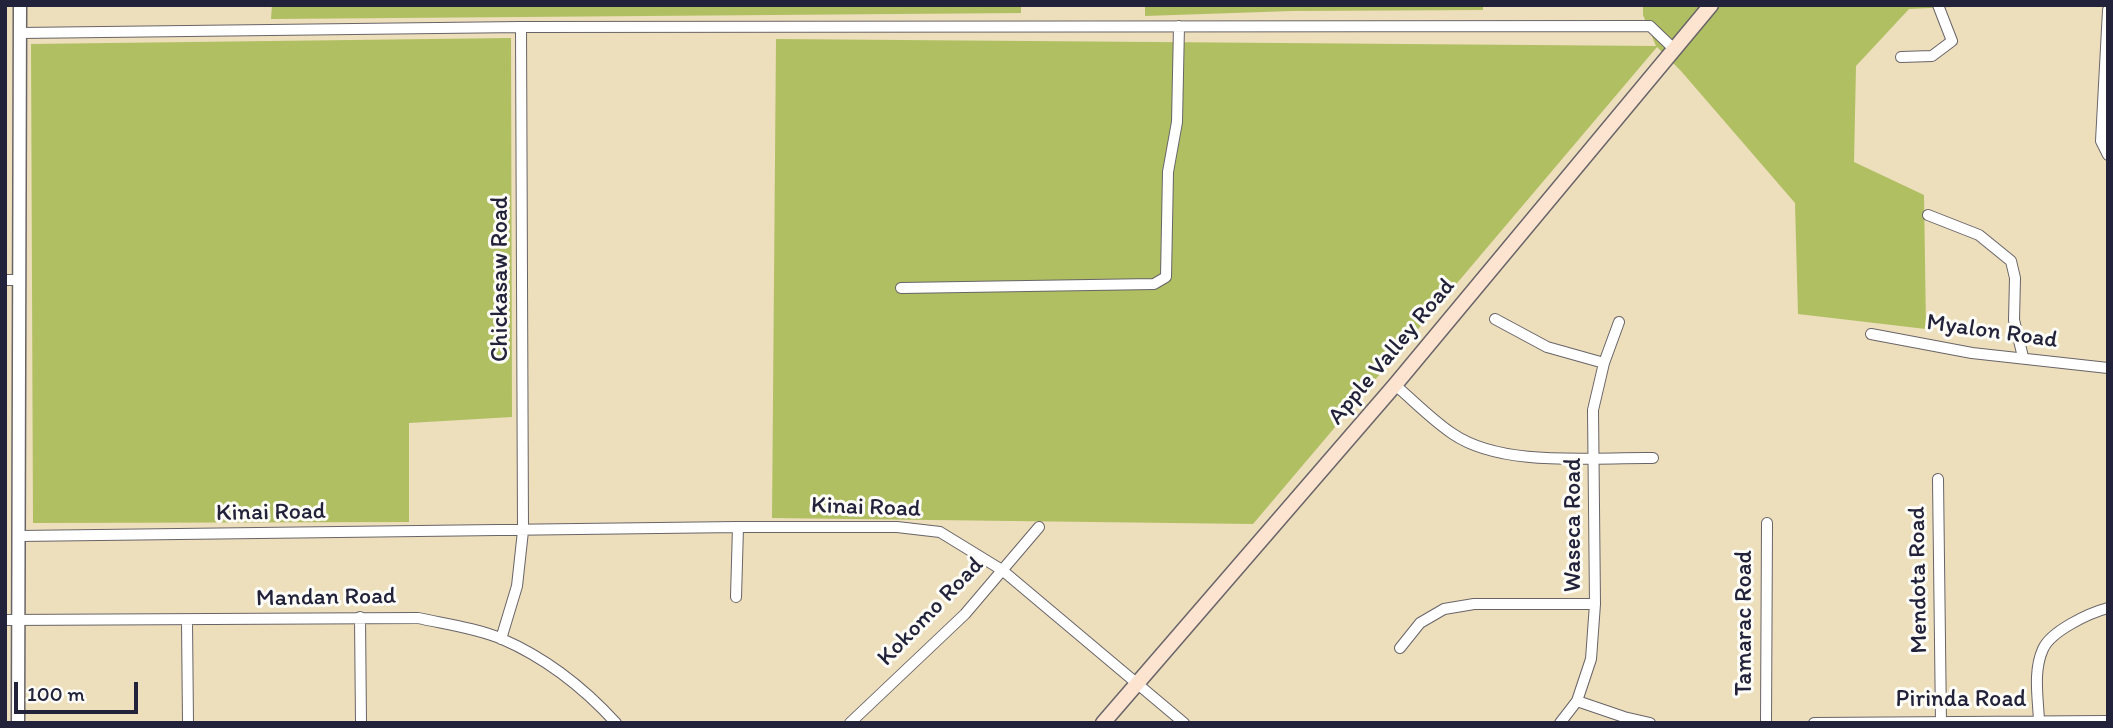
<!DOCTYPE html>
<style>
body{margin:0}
#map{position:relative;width:2113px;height:728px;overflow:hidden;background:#eddebc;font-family:Itim,sans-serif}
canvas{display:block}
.frame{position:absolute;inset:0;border:7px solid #22223b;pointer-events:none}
.scale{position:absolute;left:14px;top:682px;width:124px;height:32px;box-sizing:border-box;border:4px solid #22223b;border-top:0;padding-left:9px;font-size:21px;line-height:24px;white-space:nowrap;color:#22223b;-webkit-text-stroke:5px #fdfcf7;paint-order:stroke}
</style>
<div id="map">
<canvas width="2113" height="728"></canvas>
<div class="frame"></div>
<div class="scale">100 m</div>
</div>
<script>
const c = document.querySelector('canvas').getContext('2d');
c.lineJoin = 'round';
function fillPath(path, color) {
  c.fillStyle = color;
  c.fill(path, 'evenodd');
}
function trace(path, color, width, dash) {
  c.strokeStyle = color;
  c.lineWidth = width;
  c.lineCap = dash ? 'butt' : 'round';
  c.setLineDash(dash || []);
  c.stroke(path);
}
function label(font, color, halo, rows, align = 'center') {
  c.font = font + ' Itim,sans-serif';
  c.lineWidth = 6;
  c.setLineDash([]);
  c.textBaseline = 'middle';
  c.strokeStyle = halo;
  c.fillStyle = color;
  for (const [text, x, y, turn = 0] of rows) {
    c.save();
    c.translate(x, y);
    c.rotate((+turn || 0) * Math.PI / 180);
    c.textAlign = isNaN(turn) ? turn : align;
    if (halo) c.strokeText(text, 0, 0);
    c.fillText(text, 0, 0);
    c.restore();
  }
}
fillPath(new Path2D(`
 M272,5H1021V13L271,19Z
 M1145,5H1483V10L1292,11L1145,16Z
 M1643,5H1995L1909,9L1856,66L1854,162L1924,195L1926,329L1798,314L1795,203L1681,71L1657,47L1253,524L772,518L776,39L1656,46L1643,15Z
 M511,38L512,417L409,423V522L33,523L31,44Z`), '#b0bf62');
const minor = new Path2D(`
 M2108,10L2101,141L2108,155
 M20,33L521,27L1650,26L1674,49
 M1901,57L1932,56L1952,41L1938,5
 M1928,215L1979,235L2011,261L2015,278L2014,320L2023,357
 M5,280H19
 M901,288L1154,284L1166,277L1168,172L1177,122L1179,26
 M1495,319L1547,347L1604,363
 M1871,334L1972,353L2108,368
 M1395,385C1414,401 1432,420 1453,434C1503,468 1594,457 1653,458
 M1938,479L1941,723
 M19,536L738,527H897L940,532L1002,570L1184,723
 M736,597L738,527
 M360,617L361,723
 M5,620L418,618C445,624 476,628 502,639C546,658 584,688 616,723
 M187,621L188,723
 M501,639L517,586L523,531L521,27
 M1400,648L1420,623L1444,609L1474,604H1595
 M1577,701L1624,717L1650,723
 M2039,721C2038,697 2033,671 2043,649C2051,631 2089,613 2108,608
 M850,723L965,614L1039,527
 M1560,723L1577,701L1591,659L1595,604L1593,410L1604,363L1619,322
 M1766,723L1767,523
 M1814,723L2108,721`);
const tertiary = new Path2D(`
 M18,723L20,5`);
const secondary = new Path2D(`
 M1103,723L1395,385L1711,5`);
trace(minor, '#696468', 12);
trace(tertiary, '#696468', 15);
trace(secondary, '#696468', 17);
trace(minor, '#fff', 10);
trace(tertiary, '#fff', 12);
trace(secondary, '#fde4d1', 14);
label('24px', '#22223b', '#fdfcf7', [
 ["Chickasaw Road",501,279,-90],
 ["Myalon Road",1992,332,8],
 ["Apple Valley Road",1392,352,-50],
 ["Kinai Road",866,508,2],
 ["Kinai Road",271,513,-1],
 ["Waseca Road",1574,525,-90],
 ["Mendota Road",1919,580,-91],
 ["Mandan Road",326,598,-1],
 ["Kokomo Road",931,612,-46],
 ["Tamarac Road",1745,623,-90],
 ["Pirinda Road",1961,700]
]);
</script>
